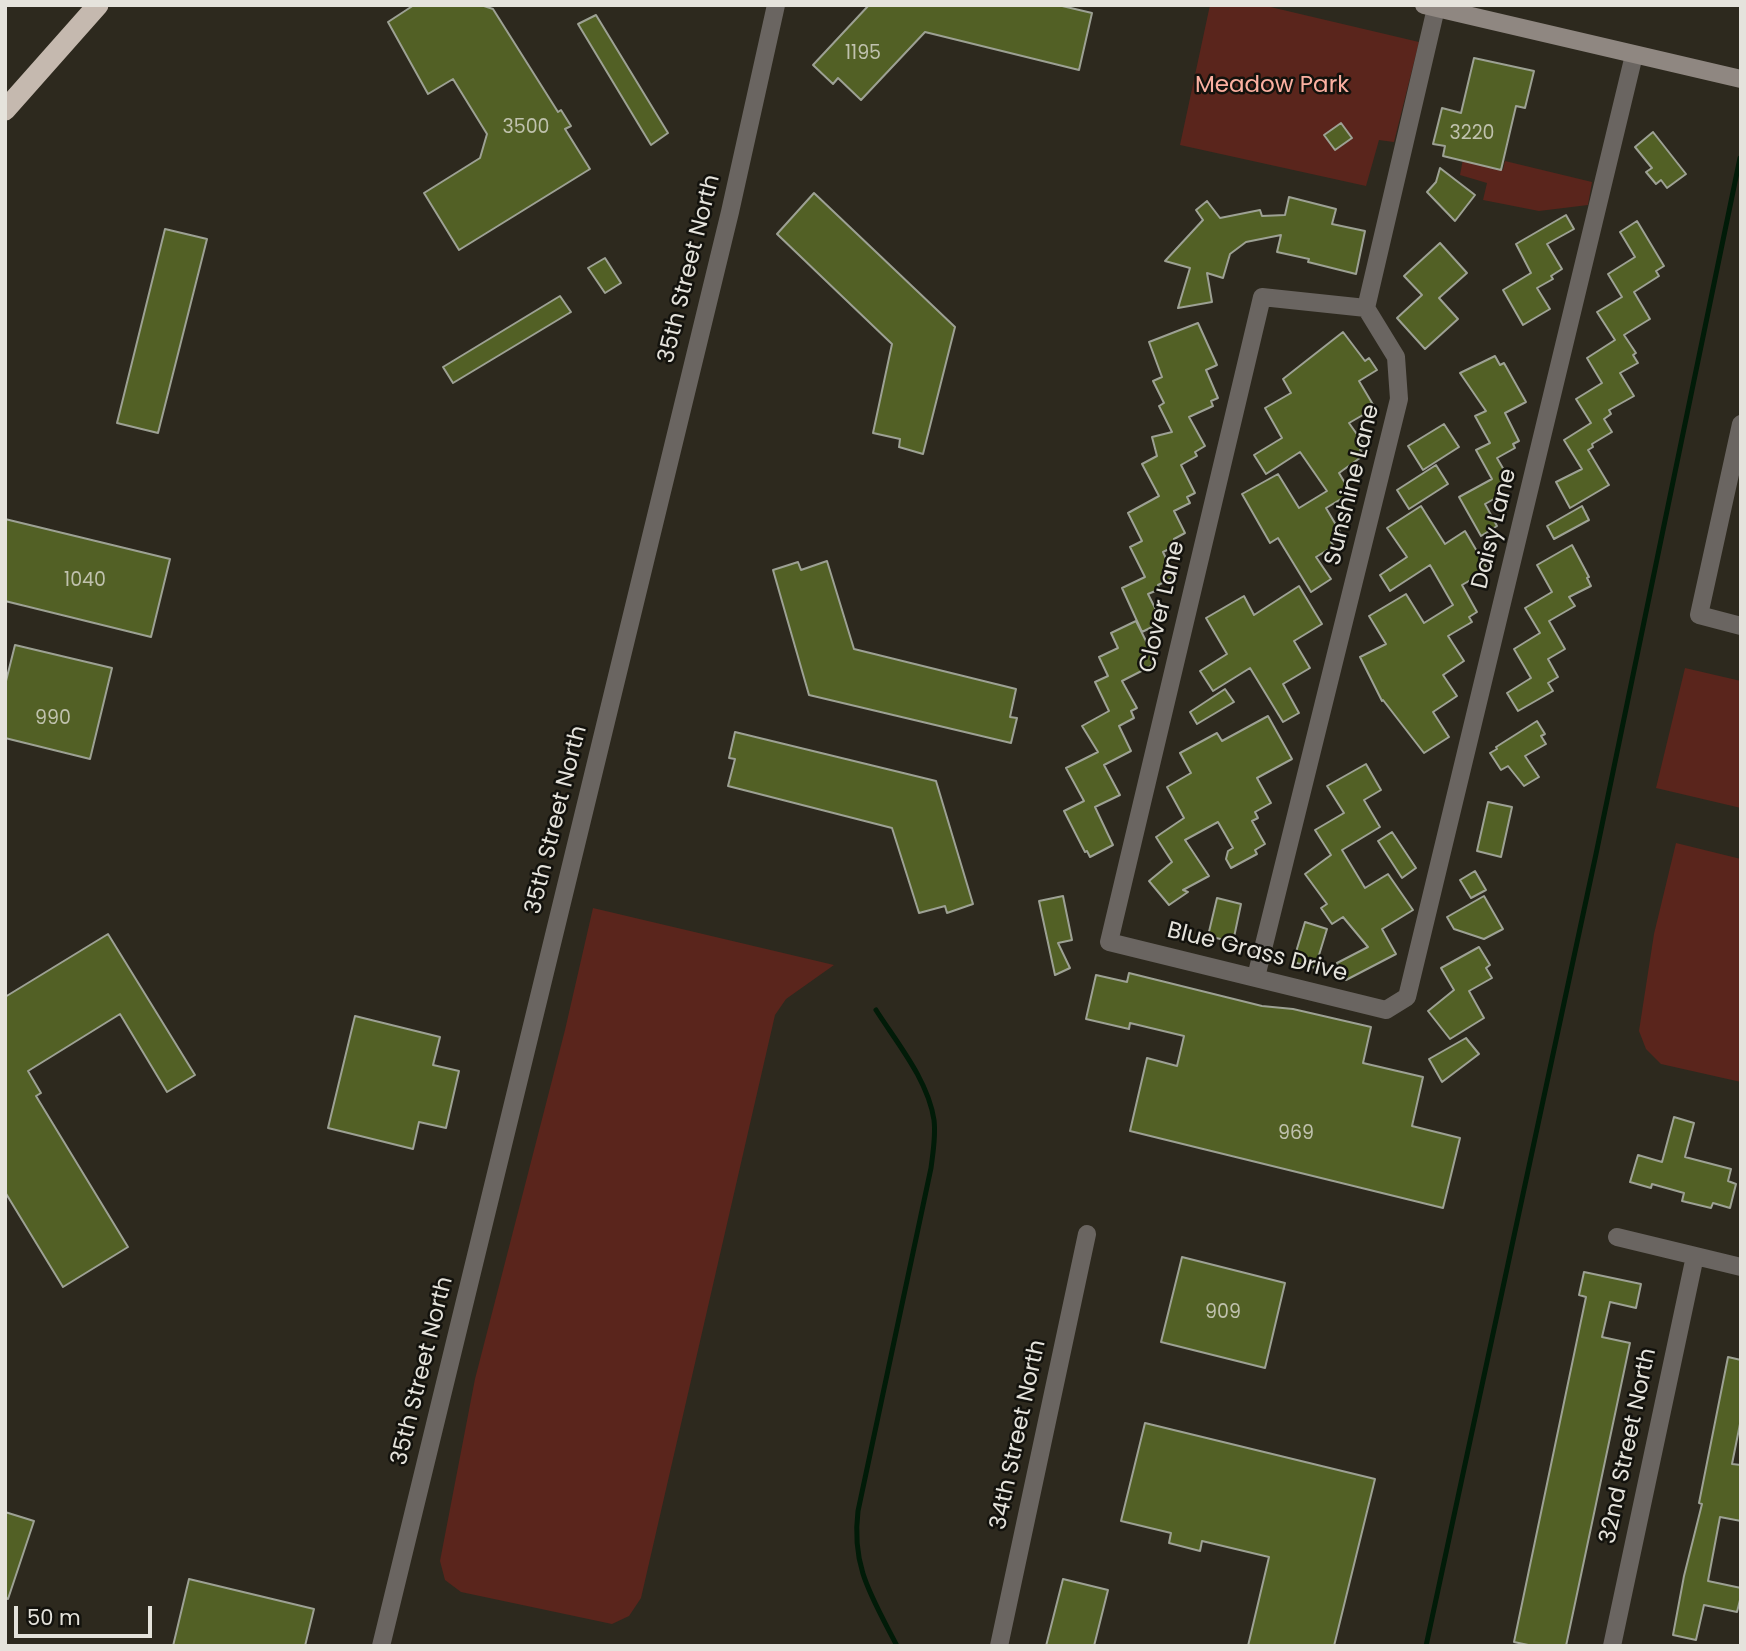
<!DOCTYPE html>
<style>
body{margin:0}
#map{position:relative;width:1746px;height:1651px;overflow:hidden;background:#2d291e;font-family:Poppins,sans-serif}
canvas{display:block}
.frame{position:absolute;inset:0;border:7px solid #e5e3dc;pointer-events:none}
.scale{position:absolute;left:14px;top:1606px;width:138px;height:32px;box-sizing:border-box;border:4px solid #e5e3dc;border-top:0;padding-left:9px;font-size:21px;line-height:24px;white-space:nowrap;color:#e5e3dc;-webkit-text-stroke:5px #13120d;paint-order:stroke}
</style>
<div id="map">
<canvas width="1746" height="1651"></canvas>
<div class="frame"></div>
<div class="scale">50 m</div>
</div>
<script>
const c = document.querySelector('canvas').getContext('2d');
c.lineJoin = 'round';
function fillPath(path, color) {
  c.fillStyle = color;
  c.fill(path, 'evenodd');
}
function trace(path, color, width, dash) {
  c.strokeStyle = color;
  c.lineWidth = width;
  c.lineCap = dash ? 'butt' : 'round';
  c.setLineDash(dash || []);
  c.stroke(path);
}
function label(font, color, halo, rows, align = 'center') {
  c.font = font + ' Poppins,sans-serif';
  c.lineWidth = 5;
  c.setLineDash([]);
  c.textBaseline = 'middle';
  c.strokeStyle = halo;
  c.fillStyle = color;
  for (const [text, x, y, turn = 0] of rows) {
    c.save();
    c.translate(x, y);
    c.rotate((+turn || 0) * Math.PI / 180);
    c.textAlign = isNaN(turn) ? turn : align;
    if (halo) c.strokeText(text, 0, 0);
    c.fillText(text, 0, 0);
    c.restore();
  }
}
fillPath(new Path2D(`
 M1210,5H1262L1419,42L1394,142L1379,140L1366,186L1180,145Z
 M1463,159L1503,170L1505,161L1592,182L1588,205L1539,211L1483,200L1487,183L1460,175Z
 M1685,668L1741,681V808L1656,788Z
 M1676,843L1741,859V1082L1661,1064L1646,1049L1639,1031L1654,934Z
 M593,908L834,965L786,999L775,1015L641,1598L629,1616L612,1624L461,1592L445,1580L440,1561L475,1379L565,1030Z`), '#5a251c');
trace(new Path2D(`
 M876,1010C897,1043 928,1080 934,1120C936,1136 933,1152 931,1168L858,1511C851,1567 872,1597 897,1646
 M1426,1646L1596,854L1740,158`), '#011b08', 5);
const building = new Path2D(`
 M414,5H481L493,9L558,112L561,110L571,126L565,129L590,169L459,250L424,193L480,158L487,134L453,79L428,94L388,22Z
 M869,5H1058L1092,13L1079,70L925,32L861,100L838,78L833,84L813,65Z
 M596,15L668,133L651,145L578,24Z
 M1474,58L1534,71L1525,108L1516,106L1501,170L1443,156L1445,146L1433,144L1442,108L1461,113Z
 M1341,123L1352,138L1335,150L1324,135Z
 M1653,132L1686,174L1667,188L1661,180L1656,184L1646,172L1652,168L1635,147Z
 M1440,168L1475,195L1455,221L1427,192L1436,182Z
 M814,193L955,327L923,454L899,447L900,439L873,433L892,344L777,234Z
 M1289,197L1336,209L1332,224L1365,231L1356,274L1308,262L1309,259L1277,252L1281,235L1246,242L1230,254L1223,278L1207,273L1212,302L1178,308L1190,268L1165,261L1203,220L1196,210L1207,201L1220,218L1260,210L1262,216L1285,215Z
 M1566,215L1574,229L1547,244L1562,269L1551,276L1553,279L1537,288L1550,309L1523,325L1503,290L1531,273L1516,244Z
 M1637,221L1664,266L1656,271L1659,276L1634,292L1650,319L1624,335L1636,353L1633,355L1638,363L1620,373L1634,396L1609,410L1611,414L1604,419L1612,432L1592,444L1593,447L1588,450L1609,485L1570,508L1556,482L1582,469L1564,440L1591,423L1576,399L1602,383L1587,358L1615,340L1597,312L1622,297L1608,274L1635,257L1620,232Z
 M165,229L207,239L158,433L117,423Z
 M1440,243L1467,273L1439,298L1458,319L1425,349L1397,318L1422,295L1404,276Z
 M605,258L621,283L605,293L588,268Z
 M560,296L571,312L453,383L443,367Z
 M1198,323L1217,365L1206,370L1218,398L1211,401L1213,406L1189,417L1205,446L1195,452L1197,456L1181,465L1195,493L1187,497L1190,503L1174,511L1185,533L1174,539L1177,545L1163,552L1175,577L1158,585L1160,589L1148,594L1162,622L1142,632L1122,588L1145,577L1130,547L1142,541L1128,513L1159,496L1142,464L1157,456L1152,437L1172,432L1159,406L1164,403L1153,381L1162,377L1149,342Z
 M1343,332L1365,361L1369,358L1377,370L1359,381L1375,408L1349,423L1366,447L1360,450L1364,455L1339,473L1351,493L1326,508L1342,535L1331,542L1334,546L1316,557L1331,579L1311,592L1278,538L1270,543L1242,494L1278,474L1299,508L1327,491L1300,452L1266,474L1254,455L1282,438L1265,408L1291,393L1283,379Z
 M1495,356L1500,365L1504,363L1526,402L1505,413L1519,441L1513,444L1515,448L1497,458L1511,482L1498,489L1501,495L1485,504L1497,526L1481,536L1459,497L1492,479L1476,450L1490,443L1475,416L1486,411L1460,373Z
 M1444,424L1459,447L1423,470L1408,446Z
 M1436,465L1448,484L1409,509L1397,490Z
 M1421,506L1445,544L1465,531L1488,570L1462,585L1477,612L1469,617L1472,622L1448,636L1464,661L1443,675L1457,696L1433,712L1449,737L1424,753L1383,700L1382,701L1360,657L1386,644L1369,616L1406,594L1424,623L1453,605L1430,565L1390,591L1380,575L1407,557L1387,528Z
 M1582,506L1589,520L1554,539L1547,526Z
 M5,519L170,559L151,637L5,601Z
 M1572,545L1589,577L1587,578L1591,586L1569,597L1575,606L1549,621L1565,649L1548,659L1558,677L1548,683L1553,691L1518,711L1507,693L1531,678L1514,649L1540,633L1525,608L1552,592L1537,565Z
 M827,561L854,649L1016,689L1010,717L1017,718L1011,743L809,695L773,570L798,562L801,570Z
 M1299,586L1322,624L1294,641L1310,668L1283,684L1299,713L1283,722L1250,668L1213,691L1200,671L1227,654L1206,618L1244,596L1254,615Z
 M1136,621L1157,663L1122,681L1137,708L1131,711L1134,718L1119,726L1131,751L1104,765L1120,795L1095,807L1113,845L1090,857L1087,851L1085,852L1064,811L1084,801L1066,768L1098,752L1082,726L1109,711L1095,682L1108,676L1099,657L1118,648L1111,633Z
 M15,645L112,668L90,759L5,738V685Z
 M1225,689L1234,702L1197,724L1190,712Z
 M1268,716L1292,759L1257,778L1271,803L1255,812L1258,818L1252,821L1265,844L1255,850L1257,854L1231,868L1226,859L1228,851L1233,848L1218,822L1185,840L1209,876L1183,890L1188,892L1169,905L1149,881L1172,862L1156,837L1184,818L1167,787L1191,773L1180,753L1217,733L1222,741Z
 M1537,721L1545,734L1541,736L1546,744L1525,756L1539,777L1524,786L1508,766L1501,770L1490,753L1497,749L1496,747Z
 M735,732L936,781L973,904L947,913L945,906L919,913L892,828L728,786L735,759L729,758Z
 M1366,764L1381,790L1364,800L1380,827L1342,850L1365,888L1388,874L1413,910L1382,929L1396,954L1346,980L1337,963L1368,947L1343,917L1332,924L1321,908L1327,904L1305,874L1331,855L1315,830L1344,813L1327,786Z
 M1488,802L1512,807L1501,857L1477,851Z
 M1392,832L1416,868L1402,878L1378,841Z
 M1475,871L1486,890L1471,898L1460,880Z
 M1063,896L1072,940L1058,943L1070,968L1055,975L1039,901Z
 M1484,896L1503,929L1484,939L1454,929L1447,917Z
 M1217,898L1241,904L1233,942L1208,936Z
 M1305,922L1327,929L1315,968L1293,962Z
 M108,934L195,1075L167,1092L120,1014L28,1071L41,1093L36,1096L128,1247L63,1287L5,1192V997Z
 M1479,947L1490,965L1486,968L1492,978L1469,991L1484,1018L1450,1039L1428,1011L1454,990L1441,968Z
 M1129,973L1262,1006L1293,1009L1371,1027L1363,1063L1423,1077L1412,1126L1460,1138L1443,1208L1130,1131L1147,1058L1177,1066L1184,1036L1130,1023L1129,1029L1086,1019L1096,975L1127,982Z
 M355,1016L440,1037L433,1065L459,1071L446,1128L419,1122L413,1149L328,1128Z
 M1466,1038L1479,1054L1442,1082L1429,1059Z
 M1674,1117L1694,1123L1685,1157L1731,1169L1728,1181L1736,1184L1730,1208L1713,1203L1711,1208L1682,1201L1684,1193L1652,1184L1651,1188L1630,1182L1638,1155L1662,1162Z
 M1182,1257L1285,1283L1265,1368L1161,1342Z
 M1584,1272L1641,1284L1636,1308L1610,1302L1602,1337L1630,1343L1566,1646H1533L1514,1642L1586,1297L1579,1295Z
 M1728,1357L1741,1360V1419L1732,1464L1741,1465V1521L1720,1517L1708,1581L1741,1588V1596L1737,1612L1704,1605L1696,1640L1673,1635L1684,1576L1702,1504L1699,1503Z
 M1145,1423L1375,1479L1334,1646H1248L1269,1557L1202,1541L1200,1551L1169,1543L1171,1533L1121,1521Z
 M5,1512L34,1521L8,1599L5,1598Z
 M189,1579L314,1609L305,1646H173Z
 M1063,1579L1108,1590L1094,1646H1046Z`);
fillPath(building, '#526025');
trace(building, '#9da194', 2);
trace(new Path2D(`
 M1366,308L1262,297L1109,942L1386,1010L1407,997L1634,55
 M1741,424L1699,615L1741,626
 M1256,977L1399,399L1396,357L1366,308L1436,8
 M1617,1237L1741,1267
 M999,1646L1087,1234
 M1612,1646L1695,1256`), '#6a6561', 18);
trace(new Path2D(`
 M381,1646L730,212L776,5`), '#6a6561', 18);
trace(new Path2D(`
 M1424,5L1741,79`), '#8f8781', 18);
trace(new Path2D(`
 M5,110L98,5`), '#c5b9af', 21);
label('19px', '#c0c2ae', null, [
 ["1195",863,54],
 ["3500",526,128],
 ["3220",1472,134],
 ["1040",85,581],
 ["990",53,719],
 ["969",1296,1134],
 ["909",1223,1313]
]);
label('23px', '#fbb0a1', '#13120d', [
 ["Meadow Park",1272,86]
]);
label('23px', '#e5e3dc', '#13120d', [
 ["35th Street North",690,269,-76],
 ["Sunshine Lane",1353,485,-76],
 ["Daisy Lane",1495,529,-76],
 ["Clover Lane",1163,607,-77],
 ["35th Street North",557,820,-76],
 ["Blue Grass Drive",1257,953,14],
 ["35th Street North",423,1371,-76],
 ["34th Street North",1019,1435,-78],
 ["32nd Street North",1629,1446,-78]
]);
</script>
